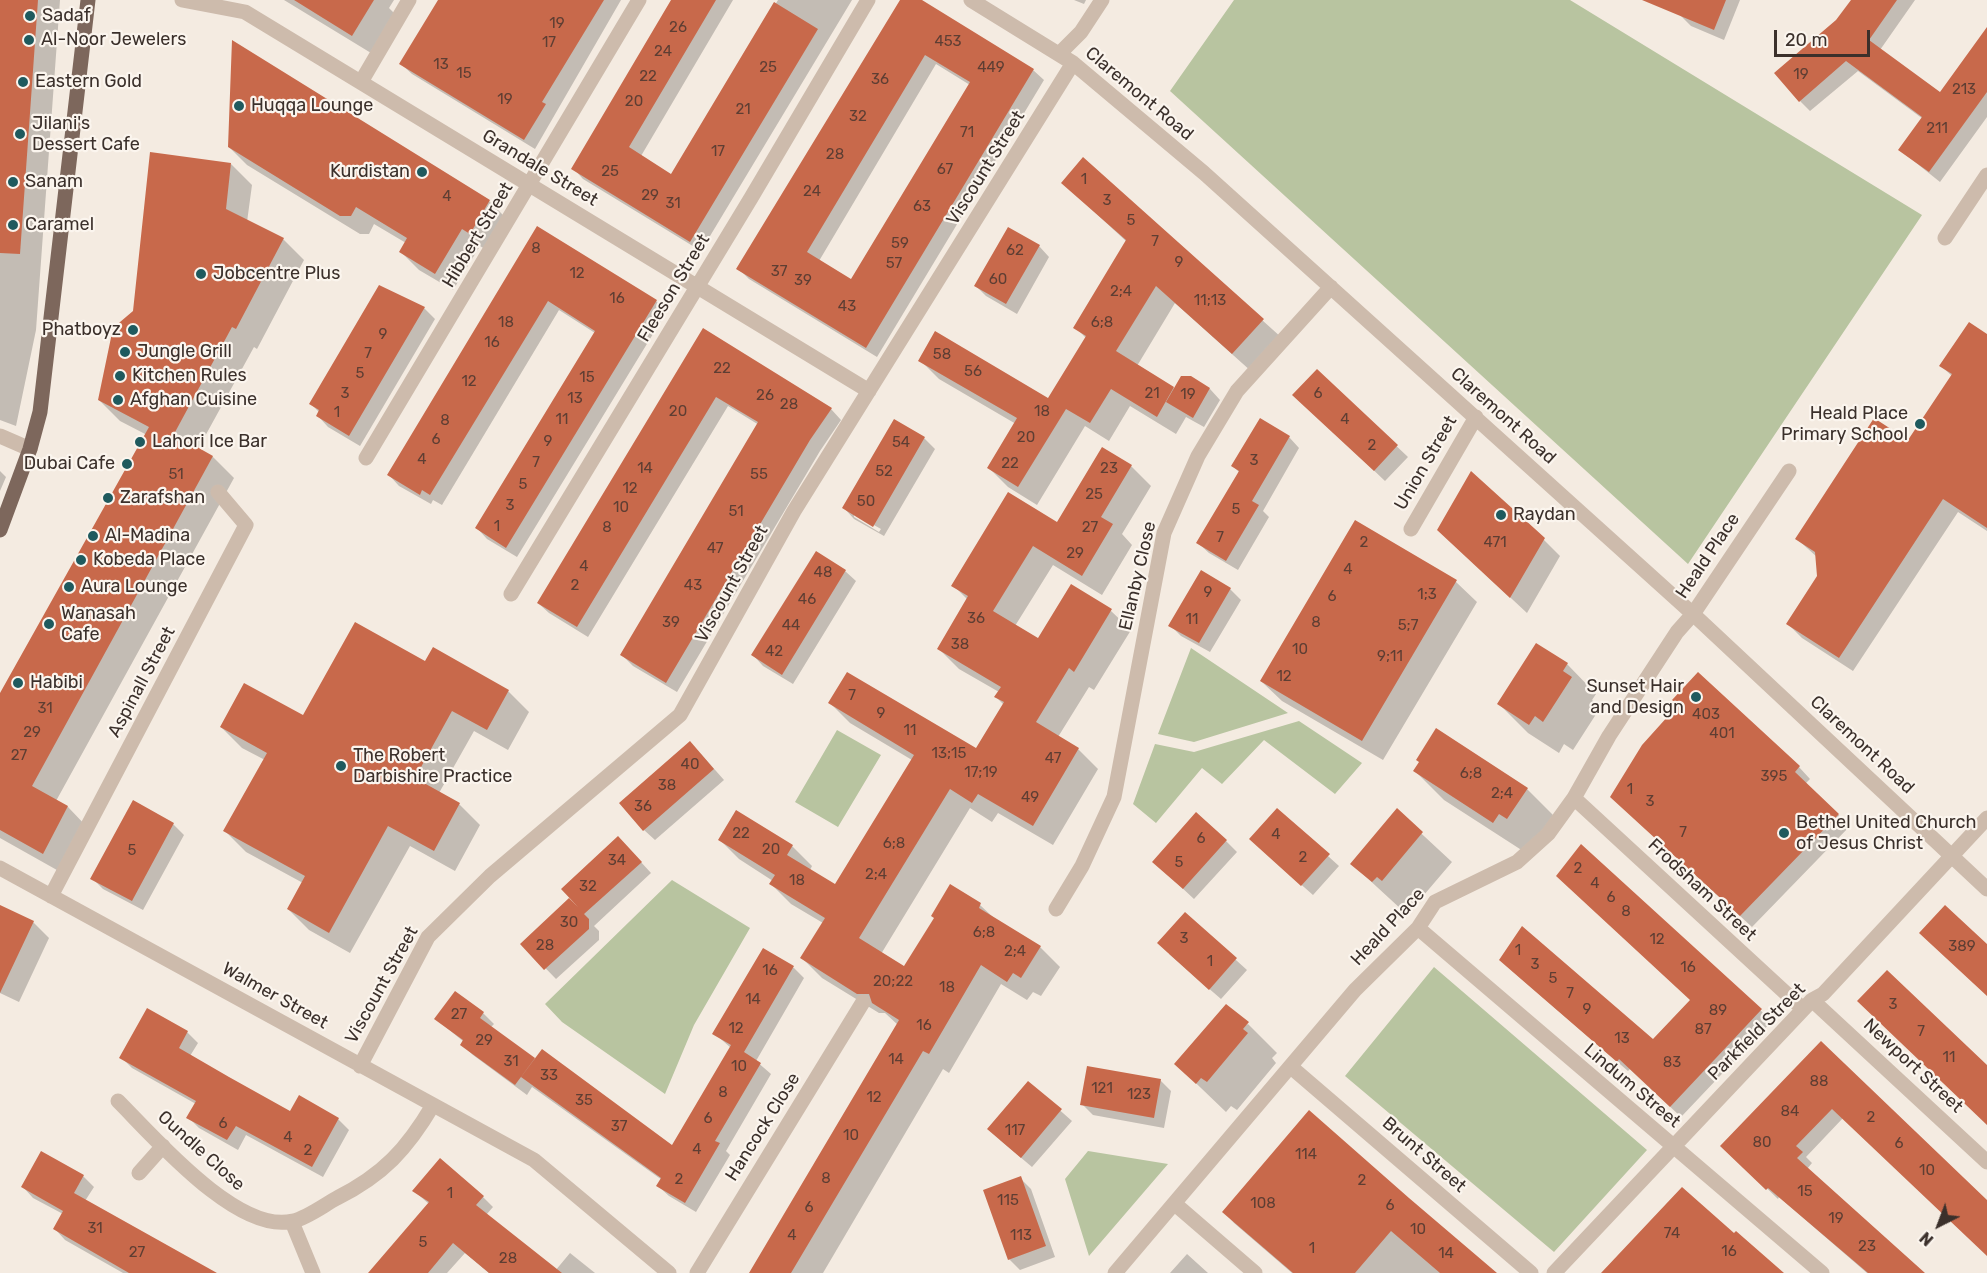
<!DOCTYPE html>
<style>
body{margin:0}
#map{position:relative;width:1987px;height:1273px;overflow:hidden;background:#f4ebe1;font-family:Rubik,sans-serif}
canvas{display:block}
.north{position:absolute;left:1909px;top:1195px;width:60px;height:60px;-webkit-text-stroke:4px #fbf5ee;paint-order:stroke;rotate:222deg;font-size:16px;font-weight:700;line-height:24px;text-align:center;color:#3b302b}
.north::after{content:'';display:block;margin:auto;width:21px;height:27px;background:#3b302b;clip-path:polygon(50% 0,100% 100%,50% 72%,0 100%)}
.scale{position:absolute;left:1774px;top:30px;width:96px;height:27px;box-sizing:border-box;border:3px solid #3b302b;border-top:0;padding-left:8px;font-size:18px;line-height:21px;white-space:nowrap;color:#3b302b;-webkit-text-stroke:4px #fbf5ee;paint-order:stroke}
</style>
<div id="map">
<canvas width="1987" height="1273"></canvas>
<div class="north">N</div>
<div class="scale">20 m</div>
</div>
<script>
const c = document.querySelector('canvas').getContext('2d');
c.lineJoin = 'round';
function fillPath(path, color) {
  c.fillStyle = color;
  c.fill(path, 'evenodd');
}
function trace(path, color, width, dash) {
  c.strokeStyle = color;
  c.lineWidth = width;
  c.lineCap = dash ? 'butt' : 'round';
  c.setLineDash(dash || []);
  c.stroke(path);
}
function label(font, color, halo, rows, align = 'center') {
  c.font = font + ' Rubik,sans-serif';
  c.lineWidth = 4.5;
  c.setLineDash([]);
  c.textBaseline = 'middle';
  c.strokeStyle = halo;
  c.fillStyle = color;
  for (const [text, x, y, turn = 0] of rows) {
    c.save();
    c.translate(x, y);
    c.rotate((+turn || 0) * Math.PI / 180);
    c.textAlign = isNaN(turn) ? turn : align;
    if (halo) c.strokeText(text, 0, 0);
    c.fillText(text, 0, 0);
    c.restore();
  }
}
fillPath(new Path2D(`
 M1234,0H1570L1922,215L1688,564L1170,91Z
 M1191,648L1288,713L1194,742L1158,734Z
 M1299,721L1362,763L1335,794L1264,740L1222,784L1202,768L1156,823L1133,804L1155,744L1194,752Z
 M837,730L881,755L838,827L795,802Z
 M672,880L750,928L694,1025L665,1094L562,1022L545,1004Z
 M1434,967L1647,1150L1554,1252L1345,1076Z
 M1088,1151L1168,1164L1089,1256L1065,1179Z`), '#b8c4a0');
fillPath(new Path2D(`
 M0,0H60L36,330L16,426L0,420Z
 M284,0H394L389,8L395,14L371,53Z
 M439,0H621L535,149L412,74L401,64Z
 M673,0H733L641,156L672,176L778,0H852L701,251L583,179L573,168Z
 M902,0H919L1033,70L1044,80L877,357L749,279L738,268ZM936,64L970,85L851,281L819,261Z
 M1074,0H1086L1084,4Z
 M1687,0H1740L1724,40L1691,26L1681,16Z
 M1853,0H1915L1880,50L1940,94L1987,29V117L1940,182L1900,150L1923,119L1858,71L1810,111L1800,101L1838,21Z
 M233,43L489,201L507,219L488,251L480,246L453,290L419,270L401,252L406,243L374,224L369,234H360L247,165L229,147Z
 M1083,159L1282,338L1252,372L1175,303L1137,366L1175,389L1191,378L1210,389L1220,400L1204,427L1186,417L1176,434L1130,406L1109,441L1085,426L1037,505L1008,487L989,468L1016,424L939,379L920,360L1049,400L1086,338L1075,327L1127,242L1063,183Z
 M231,164L252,185L247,222L283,239L304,260L257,349L254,347L198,449L213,457L234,478L56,801L68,807L88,828L64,874L0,838V696L147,435L120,421L99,400L134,311Z
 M538,228L656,301L667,311L517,557L487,539L477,528L595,333L559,310L442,505L433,500L431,504L399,486L389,475Z
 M1039,246L1049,257L1017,314L986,296L976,286Z
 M380,287L424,308L435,319L360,446L328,427L318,416L320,413L311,404Z
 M703,330L831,409L841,420L820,451L677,692L633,666L622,655L759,425L728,406L588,637L549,613L538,603Z
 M1987,336V531L1958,512L1853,671L1802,638L1788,624L1819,576L1817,557L1797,539L1909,442L1952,376L1941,366Z
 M1317,371L1408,457L1385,481L1305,405Z
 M1289,437L1299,448L1263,511L1269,517L1238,570L1209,553L1198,543L1239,472L1233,466Z
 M924,438L935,449L884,536L854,519L844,508ZM854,514L881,529L879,532L854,517Z
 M1131,466L1151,486L1122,534L1132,545L1102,595L1053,565L1015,626L1039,640L1111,611L1131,630L1094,690L1089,687L1058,737L1078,749L1098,769L1053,845L998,813L992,822L970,808L881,954L905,968L980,905L996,920L1040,947L1060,967L1041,996L1033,992L1027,1000L1001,984L949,1073L943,1069L823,1273H756L898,1025L885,1013H879L822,978L802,958L823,923L791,904L771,884L773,881L739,859L720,840L736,812L792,846L812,866L810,870L836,886L912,760L850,723L830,703L977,751L1004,705L996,697L999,692L959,669L939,649L968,600L953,585L1057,524Z
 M0,471L6,477L0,491Z
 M1356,522L1456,582L1477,602L1383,760L1282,701L1261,681Z
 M1544,540L1560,556L1527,613L1455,546Z
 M845,571L856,581L793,684L763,666L753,655Z
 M1230,589L1241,600L1210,652L1181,636L1170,625Z
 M1537,645L1567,664L1596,694L1592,700L1600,708L1573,750L1564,744L1559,753L1528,733L1499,704Z
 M433,649L508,691L529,712L508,750L474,731L439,793L459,804L480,825L455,871L410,846L350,953L309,930L288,909L303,883L246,852L225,831L265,760L242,748L221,727L304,717L426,663Z
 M701,754L724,780L655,840L644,830Z
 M1799,767L1810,779L1805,784L1850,826L1752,927L1623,808Z
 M1415,771L1527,789L1556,818L1523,851L1444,800Z
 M1277,810L1339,866L1313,895L1262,850Z
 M1397,811L1452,862L1412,909L1407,905L1402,910L1352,864Z
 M173,824L184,835L143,910L103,889L92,878Z
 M1226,841L1237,852L1194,899L1165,872Z
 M1581,846L1772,1021L1681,1117L1630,1069L1628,1071L1511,970L1653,1041L1692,1000Z
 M629,849L651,873L594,926L599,931V940L556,979L522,944L576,907Z
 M0,906L33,922L49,938L19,1002L0,993Z
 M1185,914L1247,970L1221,999L1169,954Z
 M764,950L794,968L804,978L756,1061L771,1074L726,1151L730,1155L696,1212L669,1196L658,1186L662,1180L532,1087L527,1095L473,1055L462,1045L464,1042L436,1019L483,1013L494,1024L491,1027L535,1060L673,1147L731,1048L714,1033Z
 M147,1010L187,1032L198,1043L190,1056L290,1113L299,1097L338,1119L349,1130L323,1177L246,1135L238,1150L199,1128L188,1117L196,1104L132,1068L121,1057Z
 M1248,1024L1277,1053L1272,1058L1276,1063L1237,1110L1231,1106L1226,1112L1176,1064Z
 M1821,1043L1987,1201V1255L1843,1118L1806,1157L1812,1163L1807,1169L1923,1273H1867L1779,1197L1778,1199L1723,1146Z
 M1160,1080L1171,1091L1164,1128L1093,1115L1082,1104Z
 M1029,1083L1072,1121L1032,1167L1000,1140Z
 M1309,1112L1494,1273H1292L1234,1223L1224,1212Z
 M83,1176L94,1187L85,1201L214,1273H123L65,1240L55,1229L63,1214L33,1198L23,1187Z
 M1020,1178L1031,1189L1055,1257L1020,1270L1009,1259Z
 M414,1191L483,1197L493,1207L486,1215L555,1271L570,1253L595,1273H489L465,1253L447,1273H370L429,1204Z
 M1187,1254L1208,1273H1170Z`), '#0003');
fillPath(new Path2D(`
 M0,0H38L20,254L0,253Z
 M294,0H374L352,36Z
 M438,0H604L542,102L546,104L524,140L399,64Z
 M671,0H716L629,147L671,174L774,2L818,29L690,242L571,169Z
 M900,0H922L1034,69L866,348L736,269ZM925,55L970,82L851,279L807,252Z
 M1642,0H1726L1714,30Z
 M1851,0H1897L1869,40L1940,92L1987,27V92L1929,172L1898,150L1922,117L1846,61L1799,102L1774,73L1836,20Z
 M232,40L490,200L470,234L462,229L435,274L399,252L407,238L356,207L351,216H340L228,147Z
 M150,152L231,163L226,209L284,238L236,329L232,327L174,434L213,456L32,786L68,806L43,854L0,830V693L149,427L98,400L113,328L133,311Z
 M1083,157L1264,319L1232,354L1156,286L1116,351L1174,387L1157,417L1111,389L1090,423L1066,409L1018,487L987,468L1017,418L918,361L935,331L1048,398L1086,336L1073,328L1126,240L1061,183Z
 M537,226L657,300L506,548L475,528L595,331L548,301L430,495L422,490L420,495L387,475Z
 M1008,227L1040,245L1006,304L974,286Z
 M379,285L425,307L349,436L316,416L319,410L309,404Z
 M1969,322L1987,334V528L1943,499L1839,658L1786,624L1817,576L1815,552L1795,539L1874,418L1908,440L1952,374L1939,366Z
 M703,328L832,408L810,440L666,683L620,655L758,422L716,397L577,627L537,603Z
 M1317,369L1398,445L1374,471L1292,395Z
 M1181,376H1191L1210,388L1193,418L1166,402Z
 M1260,418L1290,436L1252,501L1259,505L1226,561L1196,543L1239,471L1231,466Z
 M894,419L925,437L873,527L842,508Z
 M1102,447L1132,465L1101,517L1113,524L1082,576L1033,546L993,611L1038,638L1071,584L1112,609L1074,672L1069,668L1036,722L1079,748L1033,826L978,794L972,803L950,789L859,938L904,966L934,918L931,916L950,884L981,903L979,908L1041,946L1021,978L1013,973L1007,982L981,965L929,1054L923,1051L791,1273H749L899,1020L872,1003L869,994H857L800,958L825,918L769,884L775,875L718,840L736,810L793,845L787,855L835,884L914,755L828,703L847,672L976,748L1004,702L994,697L1001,687L937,649L968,596L951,586L1008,492L1057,522Z
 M1471,471L1545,538L1510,598L1437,530Z
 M1355,520L1457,580L1362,741L1260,681Z
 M816,551L846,570L782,675L751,655Z
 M1201,570L1231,588L1199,643L1168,626Z
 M355,622L425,661L433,647L509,690L487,730L452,711L415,778L460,803L434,851L388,826L329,933L287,909L305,876L223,831L267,753L220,727L244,683L303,715Z
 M1536,643L1568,663L1563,671L1572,677L1543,722L1535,716L1529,725L1497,704Z
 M1698,672L1800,766L1795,772L1839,814L1740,916L1610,797L1642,745L1678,705L1672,700Z
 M1436,728L1528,788L1507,819L1499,814L1493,823L1413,771L1419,762L1416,760Z
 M690,741L714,769L643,831L619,803Z
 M133,800L174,823L132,901L90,879Z
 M1277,808L1330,854L1301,886L1249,839Z
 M1397,808L1423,832L1382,881L1377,877L1372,882L1350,864Z
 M1196,812L1227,840L1183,889L1152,862Z
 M618,836L642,862L584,914L589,919V929L544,970L520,944L569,898L578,907L561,889Z
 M1581,844L1762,1009L1670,1107L1619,1059L1617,1062L1499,960L1522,926L1653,1039L1690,1000L1556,876Z
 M0,905L34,921L0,993Z
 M1945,905L1987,944V996L1919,933Z
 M1185,912L1237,958L1209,990L1157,943Z
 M763,948L794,966L744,1052L761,1063L715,1141L720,1143L685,1203L656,1186L661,1178L521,1077L542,1049L672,1145L731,1045L712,1034Z
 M1887,970L1987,1065V1125L1857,1001Z
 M455,991L484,1012L480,1018L535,1058L515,1085L460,1045L463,1040L434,1019Z
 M1226,1004L1249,1022L1243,1029L1248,1033L1207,1082L1201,1078L1196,1084L1174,1064Z
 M147,1008L188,1031L179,1048L229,1077L290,1111L299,1095L339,1118L312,1167L236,1126L227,1140L186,1118L196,1101L119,1058Z
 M1821,1041L1987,1200V1256L1832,1109L1796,1146L1803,1152L1797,1158L1925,1273H1868L1768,1188L1766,1190L1720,1146Z
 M1087,1066L1161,1079L1154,1118L1080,1105Z
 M1028,1081L1062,1109L1021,1158L987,1129Z
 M1309,1110L1409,1198L1497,1273H1440L1391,1231L1355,1273H1293L1222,1212Z
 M41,1151L84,1175L74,1193L217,1273H129L53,1229L63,1211L21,1187Z
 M440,1158L484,1196L476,1205L562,1273H489L453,1243L428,1273H368L429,1202L412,1191Z
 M1021,1176L1046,1246L1008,1260L983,1190Z
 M1682,1187L1734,1233L1736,1231L1784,1273H1601Z`), '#c8694b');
trace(new Path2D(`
 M182,0L245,12L869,391
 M971,0L1073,63L1204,173L1693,614L1987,889
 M1059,54L1081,32L1102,0
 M361,82L409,0
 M1945,238L1987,175
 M0,436L30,449
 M366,458L639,0
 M1411,529L1476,417
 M511,594L751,198L868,0
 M1574,798L1803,1009
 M0,868L534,1160L669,1273
 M51,896L246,525L218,492
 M1056,909L1082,866L1114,797L1164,533L1198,456L1237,391L1331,287
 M1418,928L1822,1273
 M1812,1000L1987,1162
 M360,1066L428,937L490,876L680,715L794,511L1073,63
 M1291,1067L1531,1273
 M118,1101C154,1137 238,1235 293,1221C307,1218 324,1205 337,1198C383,1175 407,1149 433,1105
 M139,1173L163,1146
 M1175,1204L1255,1273
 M292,1222L313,1273
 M697,1273L863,1002
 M1115,1273L1355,990L1418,928L1435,902L1517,862L1548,834L1574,798L1609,736L1677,632L1693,614L1789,471
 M1554,1273L1812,1000L1823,994L1987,818`), '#cdbbac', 15);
trace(new Path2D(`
 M0,530L30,449L40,412L88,0`), '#7d675c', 15);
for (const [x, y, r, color] of [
 [30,16,6,"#1f5a5e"],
 [29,40,6,"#1f5a5e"],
 [23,82,6,"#1f5a5e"],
 [239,106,6,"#1f5a5e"],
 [20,134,6,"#1f5a5e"],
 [422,172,6,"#1f5a5e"],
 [13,182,6,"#1f5a5e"],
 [13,225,6,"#1f5a5e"],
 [201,274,6,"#1f5a5e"],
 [133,330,6,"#1f5a5e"],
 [125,352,6,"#1f5a5e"],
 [120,376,6,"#1f5a5e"],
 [118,400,6,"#1f5a5e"],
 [1920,424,6,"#1f5a5e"],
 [140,442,6,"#1f5a5e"],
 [127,464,6,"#1f5a5e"],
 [108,498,6,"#1f5a5e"],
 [1501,515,6,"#1f5a5e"],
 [93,536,6,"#1f5a5e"],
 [81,560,6,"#1f5a5e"],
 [69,587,6,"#1f5a5e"],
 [49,624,6,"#1f5a5e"],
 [18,683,6,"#1f5a5e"],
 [1696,697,6,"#1f5a5e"],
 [341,766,6,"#1f5a5e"],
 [1784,833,6,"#1f5a5e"]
]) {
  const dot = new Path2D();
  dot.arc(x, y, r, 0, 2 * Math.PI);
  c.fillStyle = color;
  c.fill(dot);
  trace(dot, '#fbf5ee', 2);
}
label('15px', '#5e3e33', null, [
 ["19",557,24],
 ["26",678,28],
 ["453",948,42],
 ["17",549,43],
 ["24",663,52],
 ["13",441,65],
 ["25",768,68],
 ["449",991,68],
 ["15",464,74],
 ["19",1801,75],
 ["22",648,77],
 ["36",880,80],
 ["213",1964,90],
 ["19",505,100],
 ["20",634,102],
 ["21",743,110],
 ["32",858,117],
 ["211",1937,129],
 ["71",967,133],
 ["17",718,152],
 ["28",835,155],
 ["67",945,170],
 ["25",610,172],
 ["1",1084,180],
 ["24",812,192],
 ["29",650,196],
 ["4",447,197],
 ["3",1107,201],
 ["31",673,204],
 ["63",922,207],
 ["5",1131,221],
 ["7",1155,242],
 ["59",900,244],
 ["8",536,249],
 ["62",1015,251],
 ["9",1179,263],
 ["57",894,264],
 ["37",779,272],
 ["12",577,274],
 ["60",998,280],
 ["39",803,281],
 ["2;4",1121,292],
 ["16",617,299],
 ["11;13",1210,301],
 ["43",847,307],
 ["18",506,323],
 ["6;8",1102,323],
 ["9",383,335],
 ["16",492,343],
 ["7",368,354],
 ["58",942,355],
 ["22",722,369],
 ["56",973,372],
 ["5",360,374],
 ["15",587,378],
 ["12",469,382],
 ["3",345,394],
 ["21",1152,394],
 ["6",1318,394],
 ["19",1188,395],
 ["26",765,396],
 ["13",575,399],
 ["28",789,405],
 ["20",678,412],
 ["18",1042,412],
 ["1",337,413],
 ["11",562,420],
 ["4",1345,420],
 ["8",445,421],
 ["20",1026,438],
 ["6",436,440],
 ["9",548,442],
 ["54",901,443],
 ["2",1372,446],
 ["4",422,460],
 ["3",1254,461],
 ["7",536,463],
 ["22",1010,464],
 ["14",645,469],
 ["23",1109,469],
 ["52",884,472],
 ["51",176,475],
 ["55",759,475],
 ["5",523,485],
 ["12",630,489],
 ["25",1094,495],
 ["50",866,502],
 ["3",510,506],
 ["10",621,508],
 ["5",1236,510],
 ["51",736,512],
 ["1",497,527],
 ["8",607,528],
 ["27",1090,528],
 ["7",1220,538],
 ["2",1364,543],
 ["471",1495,543],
 ["47",715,549],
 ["29",1075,554],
 ["4",584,567],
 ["4",1348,570],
 ["48",823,573],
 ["2",575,586],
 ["43",693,586],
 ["9",1208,593],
 ["1;3",1427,595],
 ["6",1332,597],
 ["46",807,600],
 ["36",976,619],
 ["11",1192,620],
 ["39",671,623],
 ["8",1316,623],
 ["44",791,626],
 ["5;7",1408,626],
 ["38",960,645],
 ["10",1300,650],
 ["42",774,652],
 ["9;11",1390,657],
 ["12",1284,677],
 ["7",852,696],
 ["31",45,709],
 ["9",881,714],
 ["403",1706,715],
 ["11",910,731],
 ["29",32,733],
 ["401",1722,734],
 ["13;15",949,754],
 ["27",19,756],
 ["47",1053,759],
 ["40",690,765],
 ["17;19",981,773],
 ["6;8",1471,774],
 ["395",1774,777],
 ["38",667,786],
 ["1",1630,790],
 ["2;4",1502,794],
 ["49",1030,798],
 ["3",1650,802],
 ["36",643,807],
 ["7",1683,833],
 ["22",741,834],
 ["4",1276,835],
 ["6",1201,839],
 ["6;8",894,844],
 ["20",771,850],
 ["5",132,851],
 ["2",1303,858],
 ["34",617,861],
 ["5",1179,863],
 ["2",1578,869],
 ["2;4",876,875],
 ["18",797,881],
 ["4",1595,884],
 ["32",588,887],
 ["6",1611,898],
 ["8",1626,912],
 ["30",569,923],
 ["6;8",984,933],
 ["3",1184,939],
 ["12",1657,940],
 ["28",545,946],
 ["389",1962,947],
 ["1",1518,951],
 ["2;4",1015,952],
 ["1",1210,962],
 ["3",1535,965],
 ["16",1688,968],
 ["16",770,971],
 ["5",1553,979],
 ["20;22",893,982],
 ["18",947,988],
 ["7",1570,994],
 ["14",753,1000],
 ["3",1893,1005],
 ["9",1587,1010],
 ["89",1718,1011],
 ["27",459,1015],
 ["16",924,1026],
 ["12",736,1029],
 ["87",1703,1030],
 ["7",1921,1032],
 ["13",1622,1039],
 ["29",484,1041],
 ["11",1949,1058],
 ["14",896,1060],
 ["31",511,1062],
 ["83",1672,1063],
 ["10",739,1067],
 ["33",549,1076],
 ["88",1819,1082],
 ["121",1102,1089],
 ["8",723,1093],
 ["123",1139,1095],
 ["12",874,1098],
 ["35",584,1101],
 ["84",1790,1112],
 ["2",1871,1118],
 ["6",708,1119],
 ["6",223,1124],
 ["37",619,1127],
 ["117",1015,1131],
 ["10",851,1136],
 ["4",288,1138],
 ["80",1762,1143],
 ["6",1899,1144],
 ["4",697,1150],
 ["2",308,1151],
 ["114",1306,1155],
 ["10",1927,1171],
 ["8",826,1179],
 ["2",679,1180],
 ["2",1362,1181],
 ["15",1805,1192],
 ["1",450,1194],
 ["115",1008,1201],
 ["108",1263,1204],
 ["6",1390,1206],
 ["6",809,1208],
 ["19",1836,1219],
 ["31",95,1229],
 ["10",1418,1230],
 ["74",1672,1234],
 ["4",792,1236],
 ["113",1021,1236],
 ["5",423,1243],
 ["23",1867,1247],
 ["1",1312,1249],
 ["16",1729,1252],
 ["27",137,1253],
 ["14",1446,1254],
 ["28",508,1259]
]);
label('18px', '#3b302b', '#fbf5ee', [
 ["Sadaf",42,16],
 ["Al-Noor Jewelers",41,40],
 ["Eastern Gold",35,82],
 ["Huqqa Lounge",251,106],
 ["Jilani's",32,124],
 ["Dessert Cafe",32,145],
 ["Kurdistan",410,172,"right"],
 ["Sanam",25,182],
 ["Caramel",25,225],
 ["Jobcentre Plus",213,274],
 ["Phatboyz",121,330,"right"],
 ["Jungle Grill",137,352],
 ["Kitchen Rules",132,376],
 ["Afghan Cuisine",130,400],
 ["Heald Place",1908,414,"right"],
 ["Primary School",1908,435,"right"],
 ["Lahori Ice Bar",152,442],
 ["Dubai Cafe",115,464,"right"],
 ["Zarafshan",120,498],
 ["Raydan",1513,515],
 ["Al-Madina",105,536],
 ["Kobeda Place",93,560],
 ["Aura Lounge",81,587],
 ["Wanasah",61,614],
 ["Cafe",61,635],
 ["Habibi",30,683],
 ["Sunset Hair",1684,687,"right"],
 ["and Design",1684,708,"right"],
 ["The Robert",353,756],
 ["Darbishire Practice",353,777],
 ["Bethel United Church",1796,823],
 ["of Jesus Christ",1796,844]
], 'left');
label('18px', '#3b302b', '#fbf5ee', [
 ["Claremont Road",1139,94,40],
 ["Grandale Street",540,168,31],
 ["Viscount Street",986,168,-58],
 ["Hibbert Street",478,235,-59],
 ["Fleeson Street",674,288,-59],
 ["Claremont Road",1503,416,42],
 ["Union Street",1426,463,-60],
 ["Heald Place",1708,556,-56],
 ["Ellanby Close",1138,576,-77],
 ["Viscount Street",732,584,-61],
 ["Aspinall Street",142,682,-62],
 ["Claremont Road",1862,745,43],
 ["Frodsham Street",1702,890,43],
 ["Heald Place",1388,927,-47],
 ["Viscount Street",382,985,-61],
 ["Walmer Street",275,996,29],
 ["Parkfield Street",1757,1032,-45],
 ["Newport Street",1913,1066,43],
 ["Lindum Street",1632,1086,40],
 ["Hancock Close",763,1127,-58],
 ["Oundle Close",201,1151,42],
 ["Brunt Street",1424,1155,41]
]);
</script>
